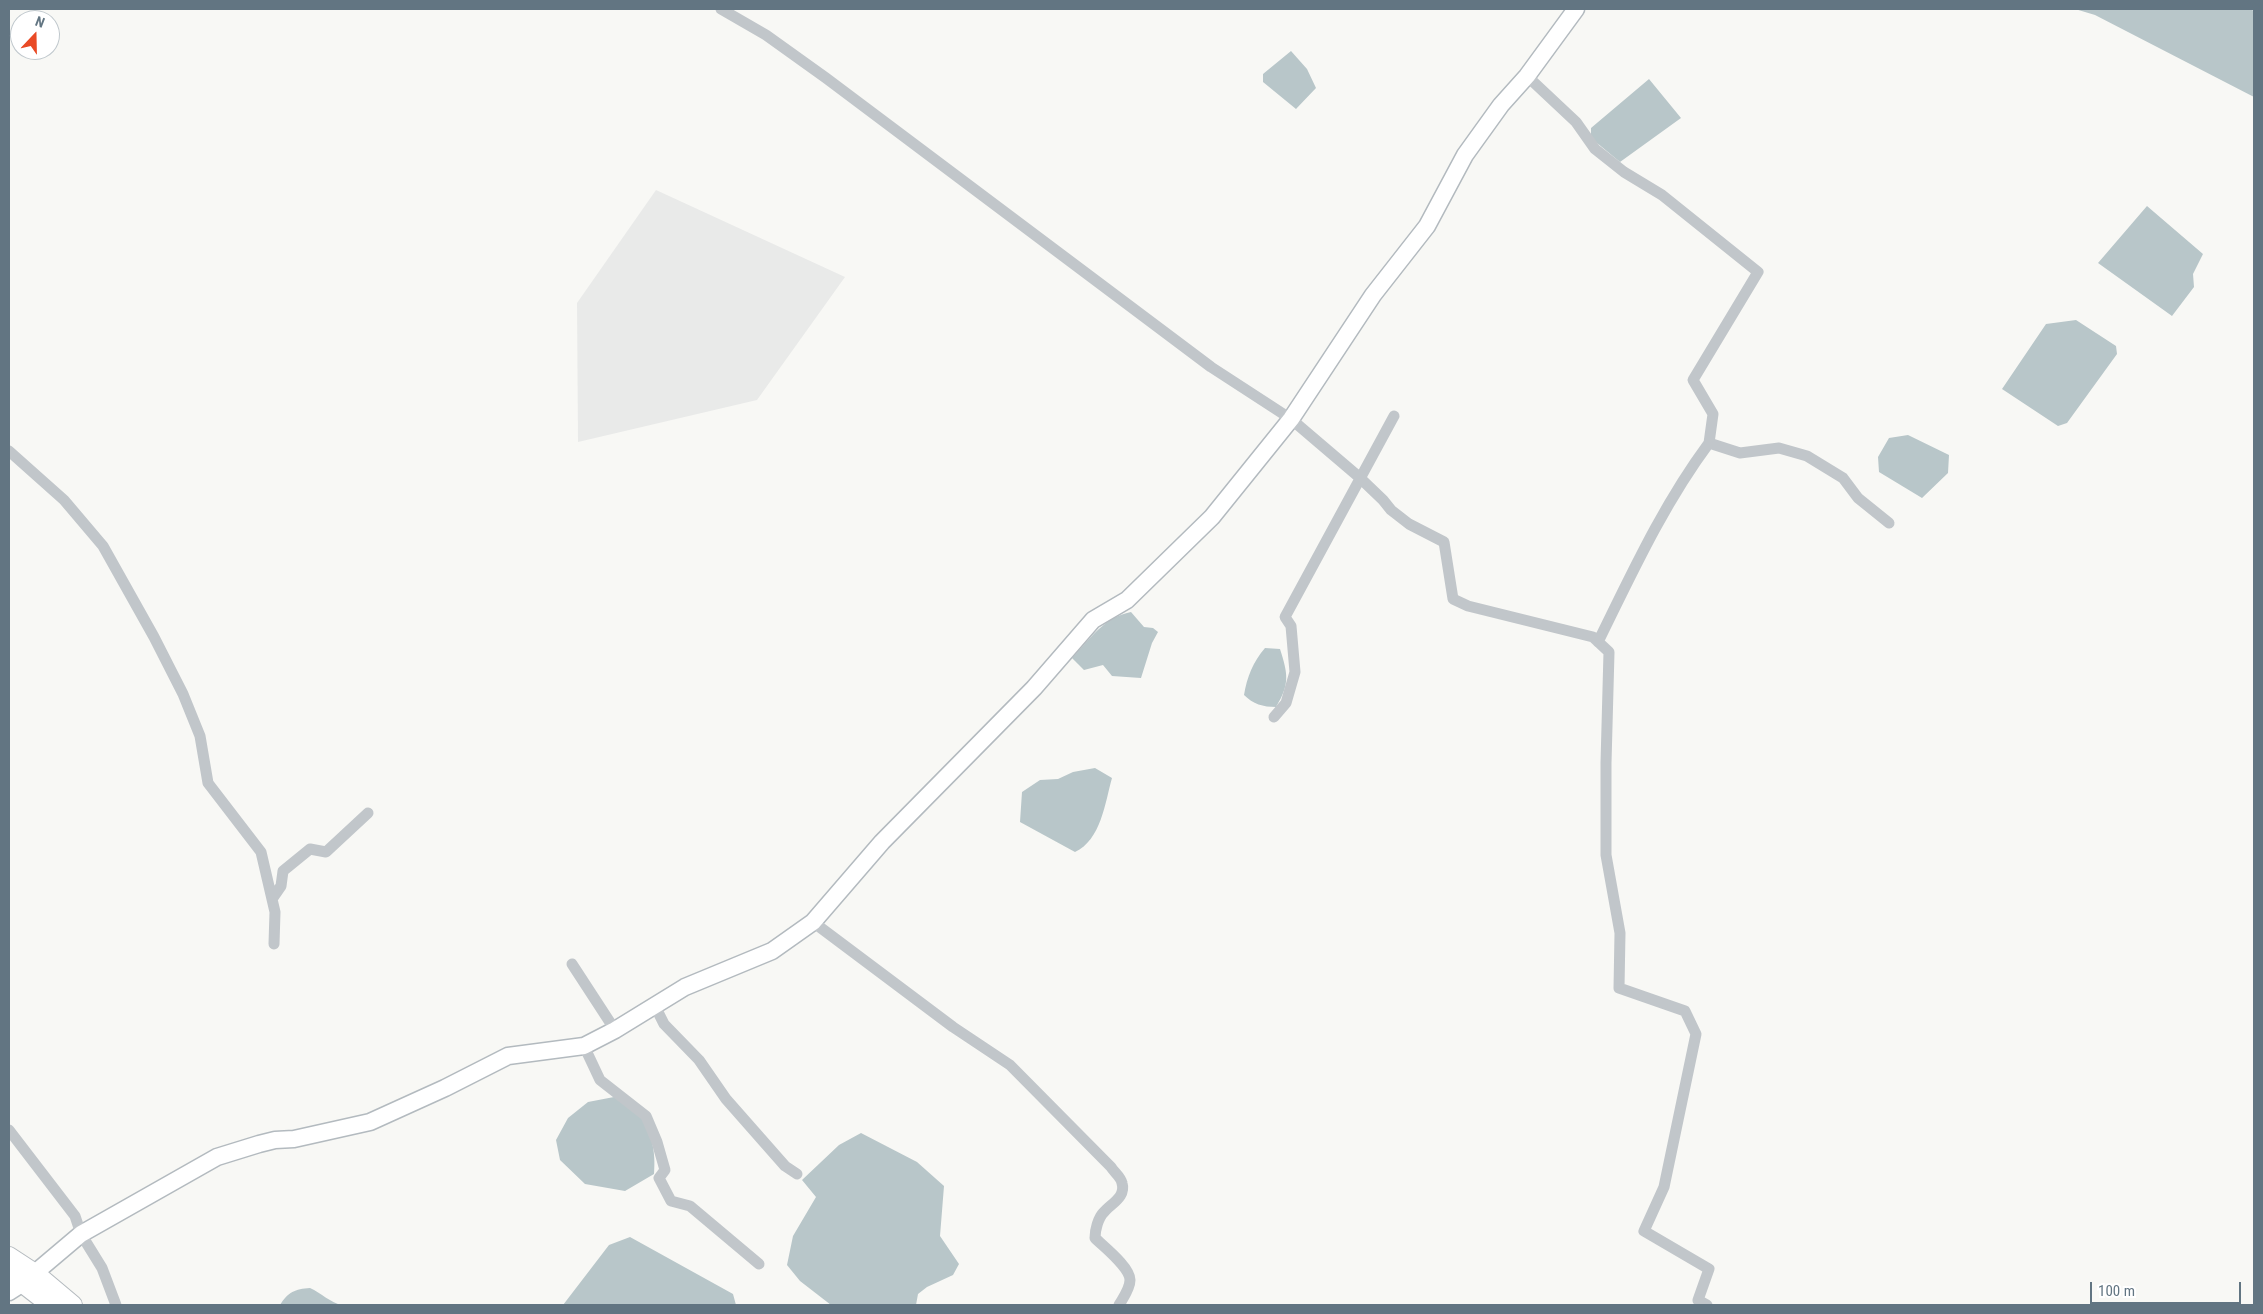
<!DOCTYPE html>
<style>
body{margin:0}
#map{position:relative;width:2263px;height:1314px;overflow:hidden;background:#f8f8f5;font-family:"Roboto Condensed",sans-serif}
canvas{display:block}
.frame{position:absolute;inset:0;border:10px solid #627582;pointer-events:none}
.north{position:absolute;left:10px;top:10px;width:50px;height:50px;box-sizing:border-box;background:#fff;border:1px solid #c0c8cd;border-radius:50%;rotate:21deg;font-size:14px;font-weight:700;line-height:20px;text-align:center;color:#627582}
.north::after{content:'';display:block;margin:auto;width:18px;height:22px;background:#e94a25;clip-path:polygon(50% 0,100% 100%,50% 72%,0 100%)}
.scale{position:absolute;left:2090px;top:1282px;width:151px;height:22px;box-sizing:border-box;border:2px solid #627582;border-top:0;padding-left:6px;font-size:15px;line-height:18px;white-space:nowrap;color:#627582;-webkit-text-stroke:4px #fff;paint-order:stroke}
</style>
<div id="map">
<canvas width="2263" height="1314"></canvas>
<div class="frame"></div>
<div class="north">N</div>
<div class="scale">100 m</div>
</div>
<script>
const c = document.querySelector('canvas').getContext('2d');
c.lineJoin = 'round';
function fillPath(path, color) {
  c.fillStyle = color;
  c.fill(path, 'evenodd');
}
function trace(path, color, width, dash) {
  c.strokeStyle = color;
  c.lineWidth = width;
  c.lineCap = dash ? 'butt' : 'round';
  c.setLineDash(dash || []);
  c.stroke(path);
}
fillPath(new Path2D(`
 M656,190L845,277L757,400L578,442L577,303Z`), '#e9eae9');
fillPath(new Path2D(`
 M2075,9H2250L2254,11V97L2095,15Z
 M1291,51L1307,69L1316,88L1296,109L1263,82V74Z
 M1649,79L1681,118L1620,162L1591,138V128Z
 M2147,206L2203,254L2193,274L2194,287L2172,316L2098,263Z
 M2076,320L2116,346L2117,354L2067,423L2058,426L2002,389L2046,324Z
 M1908,435L1949,455L1948,473L1922,498L1879,472L1878,457L1889,438Z
 M1131,612L1144,627L1153,628L1158,632L1152,643L1141,678L1112,676L1103,665L1084,670L1072,658C1090,639 1104,617 1131,612Z
 M1265,648L1280,649C1288,674 1290,684 1276,707C1263,707 1253,704 1244,695C1247,677 1253,662 1265,648Z
 M1095,768L1112,778C1105,803 1101,840 1075,852L1020,822L1022,792L1040,780L1058,779L1073,772Z
 M614,1097C621,1102 632,1106 637,1112C652,1129 656,1152 654,1174L625,1191L585,1184L560,1160L556,1140L568,1118L588,1102Z
 M861,1133L917,1162L944,1186L940,1236L959,1264L953,1275L927,1287L918,1294L916,1305H831L800,1281L787,1265L793,1236L816,1197L802,1180L839,1145Z
 M630,1237L733,1294L736,1305H563L609,1245Z
 M310,1288C321,1293 331,1303 342,1305H280C288,1292 295,1289 310,1288Z`), '#b8c6c9');
const secondary = new Path2D(`
 M9,1292L23,1283L81,1234L217,1157L259,1144L275,1140L294,1139L370,1122L445,1088L508,1056L584,1046L615,1030L685,987L772,951L813,922L882,842L1034,688L1093,620L1127,600L1212,517L1291,419L1373,295L1427,226L1465,155L1501,105L1527,76L1576,9`);
const primary = new Path2D(`
 M9,1256L35,1273L73,1305
 M9,1273L50,1305`);
trace(secondary, '#b3babf', 19);
trace(primary, '#b4babe', 20);
trace(new Path2D(`
 M721,9L766,35L826,78L1211,367L1291,419L1359,477L1383,500L1391,510L1409,524L1444,542L1453,599L1468,606L1593,637L1609,652L1606,763V855L1620,933L1619,988L1685,1011L1696,1034L1664,1187L1644,1231L1709,1269L1698,1300L1707,1305
 M1527,76L1576,122L1595,149L1624,172L1662,195L1758,272L1693,380L1713,414L1709,443
 M9,451L64,500L103,546L154,637L183,694L200,736L208,783L261,852L275,912L274,944
 M1598,642C1632,573 1663,505 1709,443L1740,453L1779,448L1807,456L1843,478L1858,498L1889,523
 M1274,717L1286,703L1295,672L1291,626L1285,617L1394,416
 M272,899L281,886L283,871L310,849L326,852L368,813
 M813,922L953,1027L1010,1065L1111,1167C1114,1172 1121,1177 1122,1183C1126,1197 1112,1203 1104,1212C1098,1218 1095,1230 1095,1238C1104,1247 1130,1267 1130,1280C1130,1289 1123,1298 1119,1305
 M572,964L615,1030
 M655,1006L664,1024L699,1060L726,1099L785,1166L797,1174
 M584,1046L600,1080L646,1116L657,1142L665,1170L659,1178L671,1201L690,1206L759,1264
 M9,1130L75,1216L81,1234L102,1268L116,1305`), '#c1c6ca', 11);
trace(secondary, '#fff', 16);
trace(primary, '#fff', 18);
</script>
